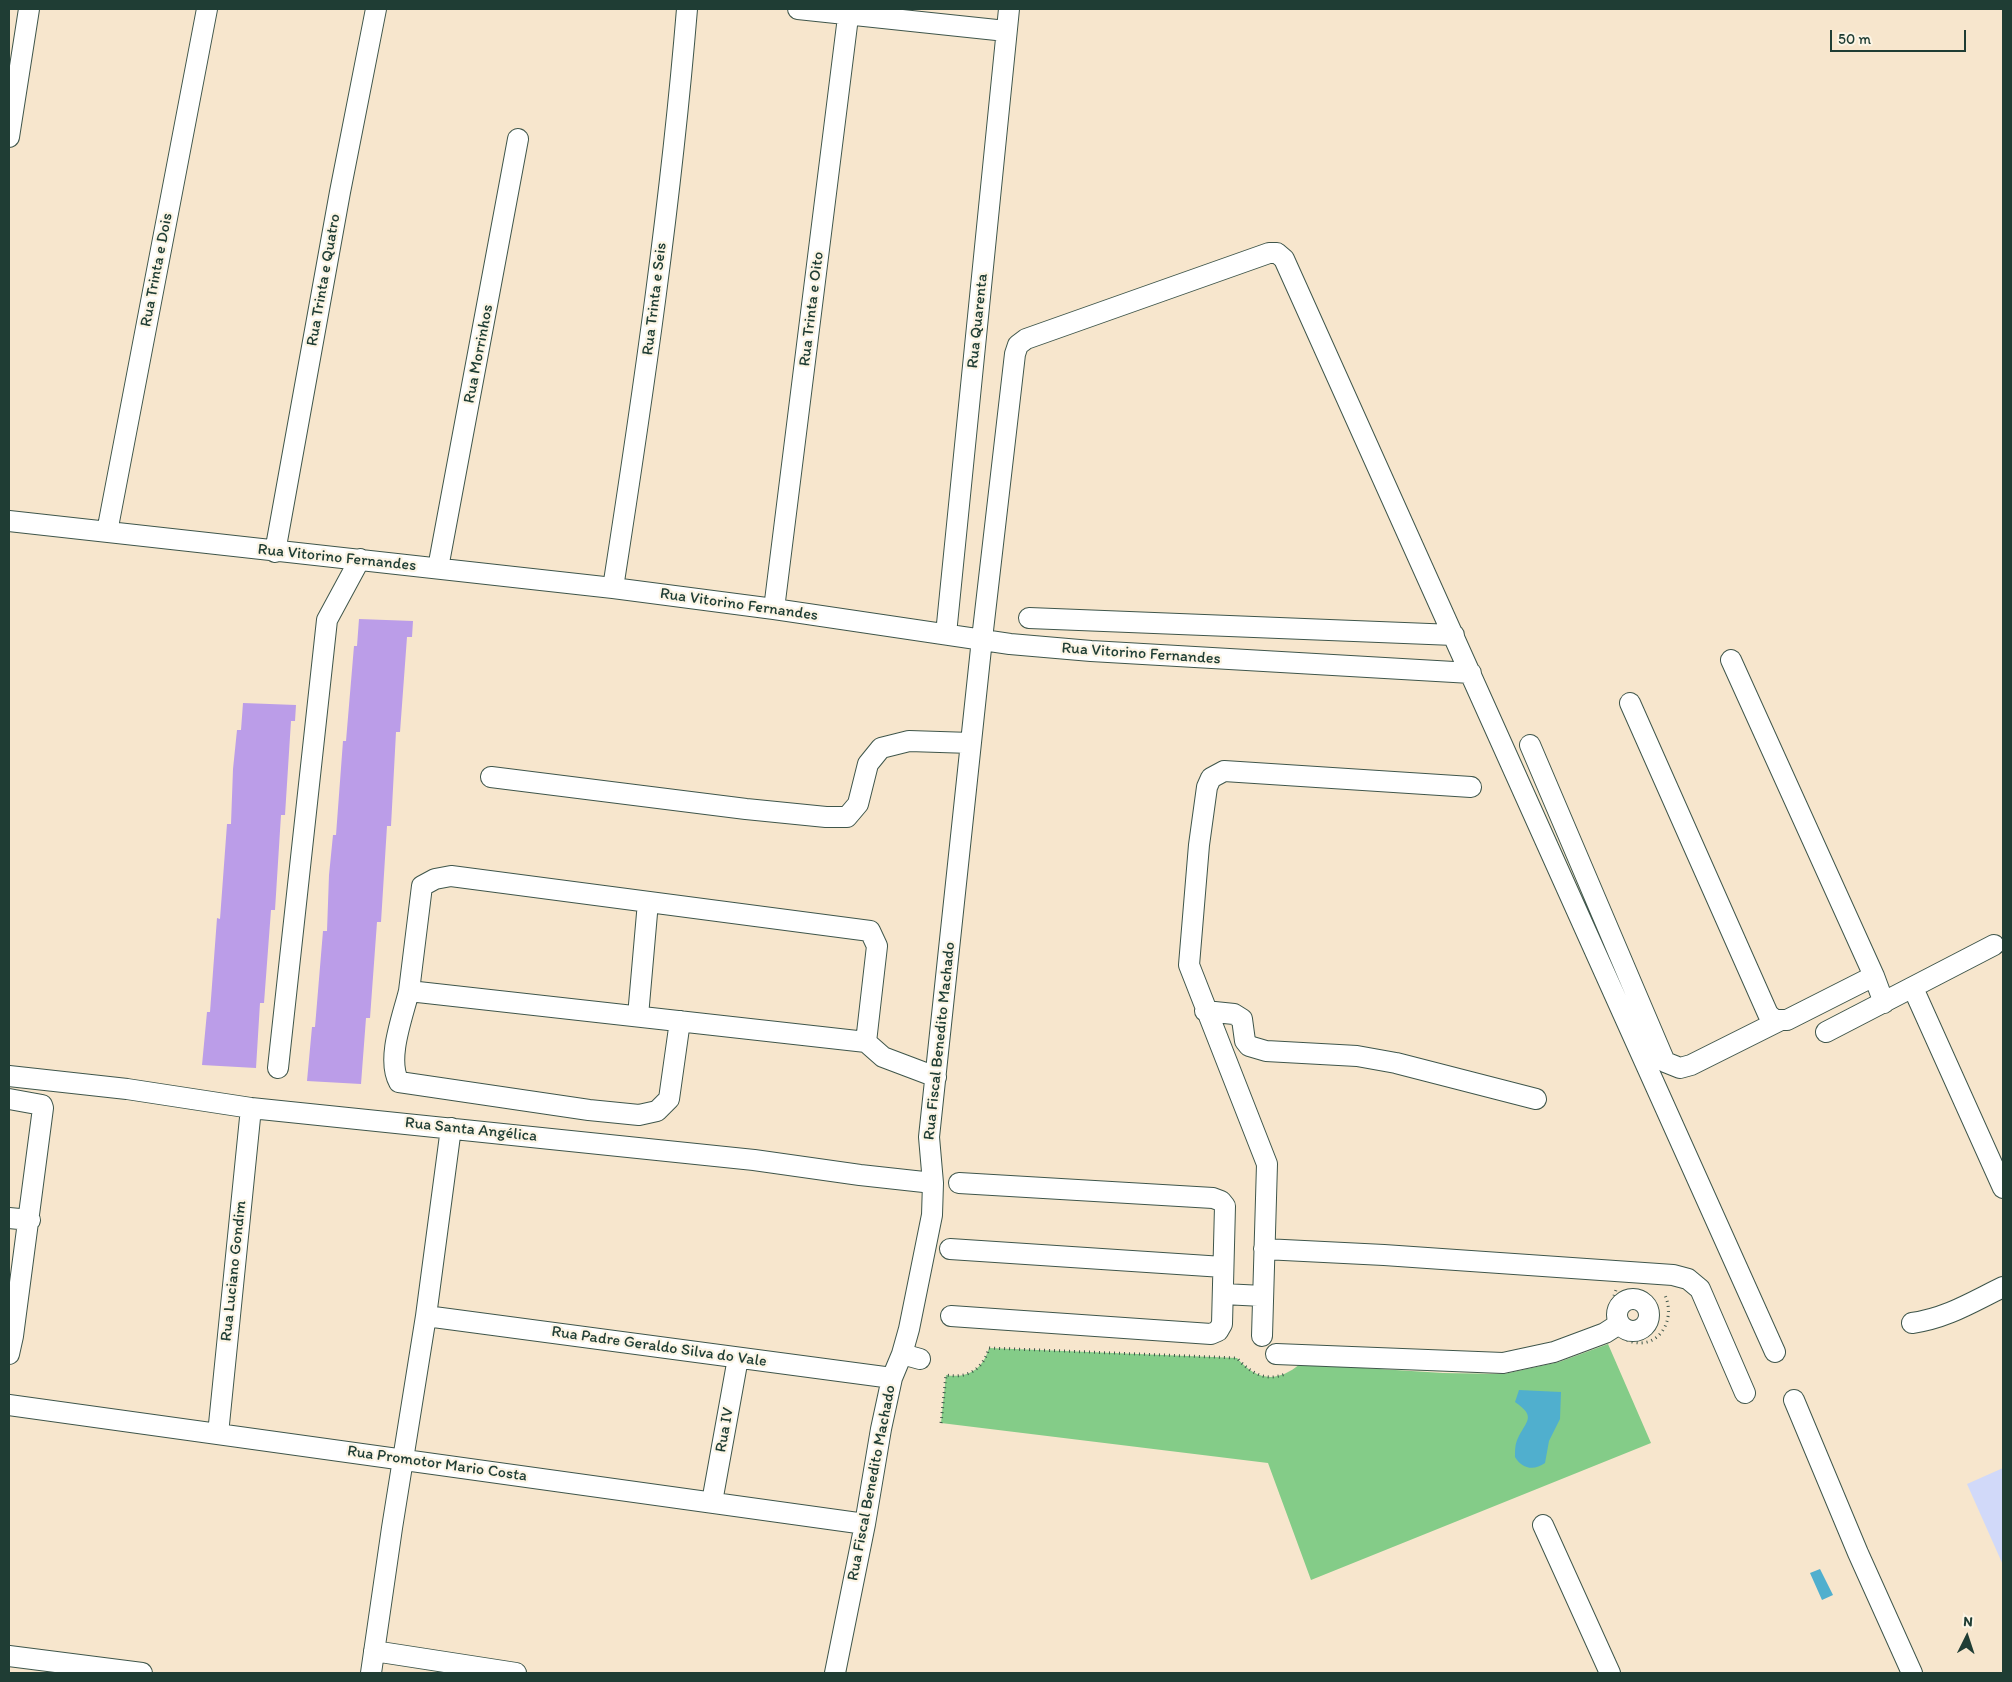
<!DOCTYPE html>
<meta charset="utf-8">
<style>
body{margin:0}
#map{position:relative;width:2012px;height:1682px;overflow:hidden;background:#f7e6cd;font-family:Itim,sans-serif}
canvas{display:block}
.frame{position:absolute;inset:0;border:10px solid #1f3d34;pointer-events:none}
.north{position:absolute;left:1942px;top:1612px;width:50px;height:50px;-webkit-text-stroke:4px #fcf5e5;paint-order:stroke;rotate:4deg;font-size:14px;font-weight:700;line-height:20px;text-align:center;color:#1f3d34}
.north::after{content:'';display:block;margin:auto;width:18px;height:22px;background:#1f3d34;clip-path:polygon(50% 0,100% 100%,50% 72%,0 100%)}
.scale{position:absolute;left:1830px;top:30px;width:136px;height:22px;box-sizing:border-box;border:2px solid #1f3d34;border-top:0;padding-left:6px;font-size:15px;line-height:18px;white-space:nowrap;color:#1f3d34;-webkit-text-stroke:4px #fcf5e5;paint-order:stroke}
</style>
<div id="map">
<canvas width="2012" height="1682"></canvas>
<div class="frame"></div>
<div class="north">N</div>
<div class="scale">50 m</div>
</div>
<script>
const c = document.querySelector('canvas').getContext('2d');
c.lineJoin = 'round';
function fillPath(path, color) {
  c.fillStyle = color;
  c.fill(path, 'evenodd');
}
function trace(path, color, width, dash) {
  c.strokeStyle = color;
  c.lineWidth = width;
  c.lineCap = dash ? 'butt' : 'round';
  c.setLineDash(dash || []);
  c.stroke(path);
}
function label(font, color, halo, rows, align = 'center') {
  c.font = font + ' Itim,sans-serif';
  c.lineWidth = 4.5;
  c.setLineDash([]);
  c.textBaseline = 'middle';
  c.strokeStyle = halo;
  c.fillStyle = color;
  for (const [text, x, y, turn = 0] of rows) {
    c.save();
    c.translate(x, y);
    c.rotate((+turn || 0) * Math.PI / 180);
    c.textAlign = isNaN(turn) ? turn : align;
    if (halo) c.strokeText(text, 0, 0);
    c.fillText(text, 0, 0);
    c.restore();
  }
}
fillPath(new Path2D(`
 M2003,1468V1565L1967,1484Z`), '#d1d9f9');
fillPath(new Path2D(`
 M1608,1344L1651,1443L1311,1580L1268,1463L941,1423L946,1375C968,1379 983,1369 989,1348L1237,1358C1257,1381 1277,1383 1300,1364L1443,1373L1504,1374L1559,1362Z`), '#84cc88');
fillPath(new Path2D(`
 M1519,1390L1561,1392L1560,1419L1549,1441L1545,1463C1534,1471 1522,1469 1515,1457C1515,1450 1515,1444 1518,1438C1526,1421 1537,1417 1515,1402Z
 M1820,1569L1833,1595L1822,1600L1810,1573Z`), '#50afce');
fillPath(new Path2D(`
 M359,619L413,621L412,637H407L400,732H396L391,826H387L381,922H377L370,1018H366L361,1084L307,1081L312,1027H315L323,931H327L329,875L333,835H336L343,741H346L354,646H357Z
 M243,703L296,705L295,721H291L285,815H281L275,910H271L264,1003H260L256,1068L202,1065L207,1012H210L217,918L220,919L227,824H231L233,769L237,730H241Z`), '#bb9de8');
const minor = new Path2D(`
 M798,9L1006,31
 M9,137L29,9
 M9,521L613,588L774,609L1010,644L1091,651L1471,673
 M107,532L207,9
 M275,552L340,192L376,9
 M438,568L518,139
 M613,588C643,395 671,203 687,9
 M774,609L849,9
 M1029,618L1454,635
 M946,634L1009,9
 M1731,660L1874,976L1884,1003
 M1630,703L1768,1014L1775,1020H1787L1874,976
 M1530,745L1665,1062L1680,1068L1691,1065L1781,1020
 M491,777L746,809L826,817H847L858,804L868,764L881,748L909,741L971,743
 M1913,988L2003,1188
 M409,991C403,1016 386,1059 399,1082L589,1110L639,1115L657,1111L669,1099L680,1021
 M1205,1011L1234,1014L1242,1019L1245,1041L1249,1046L1266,1051L1357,1056L1396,1063L1536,1099
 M638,1016L648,902
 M1826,1032L1994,945
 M866,1042L877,946L870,931L451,876L435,879L422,886L409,991L866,1042L883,1057L936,1077
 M278,1068L327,620L360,559
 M9,1076L127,1089L251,1108L754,1160L860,1175L933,1183
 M9,1099L42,1105L43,1108L13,1336L9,1354
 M9,1218L30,1220
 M950,1249L1223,1267
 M1264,1249L1384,1255L1673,1275L1688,1279L1700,1289L1745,1393
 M1223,1294L1263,1296
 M1617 1315a16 16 0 1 1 32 0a16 16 0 1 1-32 0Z
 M426,1316L892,1378
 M951,1316L1211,1334L1218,1331L1222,1324L1225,1206L1221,1201L1213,1198L959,1183
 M1912,1323C1947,1318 1972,1302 2003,1287
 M1262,1336L1267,1164L1189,965L1199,845L1207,787L1211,778L1224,771L1471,787
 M902,1354L920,1359
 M1276,1354L1503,1363L1554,1352L1605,1333L1619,1324
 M1794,1400L1858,1553L1912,1673
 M9,1405L865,1524
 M218,1434L251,1108
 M712,1502L738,1358
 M1543,1525L1610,1673
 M374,1651L516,1673
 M9,1656L142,1673
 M371,1673L392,1528L426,1316L451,1128
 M835,1673L865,1524L881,1429L892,1378L902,1354L909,1329L932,1215L933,1183L929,1137L982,639L1015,354L1018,345L1026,339L1269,253H1277L1284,259L1775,1352`);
trace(minor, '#3f564b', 22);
trace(new Path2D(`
 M1609,1310L1616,1290
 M1627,1340C1657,1353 1678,1320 1664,1293
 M941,1423L946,1375C968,1379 983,1369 989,1348L1237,1358C1250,1373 1266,1382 1285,1374`), '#3f564b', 3, [1, 4]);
trace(minor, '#fff', 20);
label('16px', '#1f3d34', '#fcf5e5', [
 ["Rua Trinta e Dois",157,270,-79],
 ["Rua Trinta e Quatro",324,280,-80],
 ["Rua Trinta e Seis",655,299,-83],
 ["Rua Trinta e Oito",812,309,-83],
 ["Rua Quarenta",978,321,-84],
 ["Rua Morrinhos",479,354,-79],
 ["Rua Vitorino Fernandes",337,558,6],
 ["Rua Vitorino Fernandes",739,605,8],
 ["Rua Vitorino Fernandes",1141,654,4],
 ["Rua Fiscal Benedito Machado",940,1041,-84],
 ["Rua Santa Angélica",471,1130,6],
 ["Rua Luciano Gondim",234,1271,-84],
 ["Rua Padre Geraldo Silva do Vale",659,1347,8],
 ["Rua IV",725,1430,-80],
 ["Rua Promotor Mario Costa",437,1464,8],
 ["Rua Fiscal Benedito Machado",872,1483,-79]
]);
</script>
